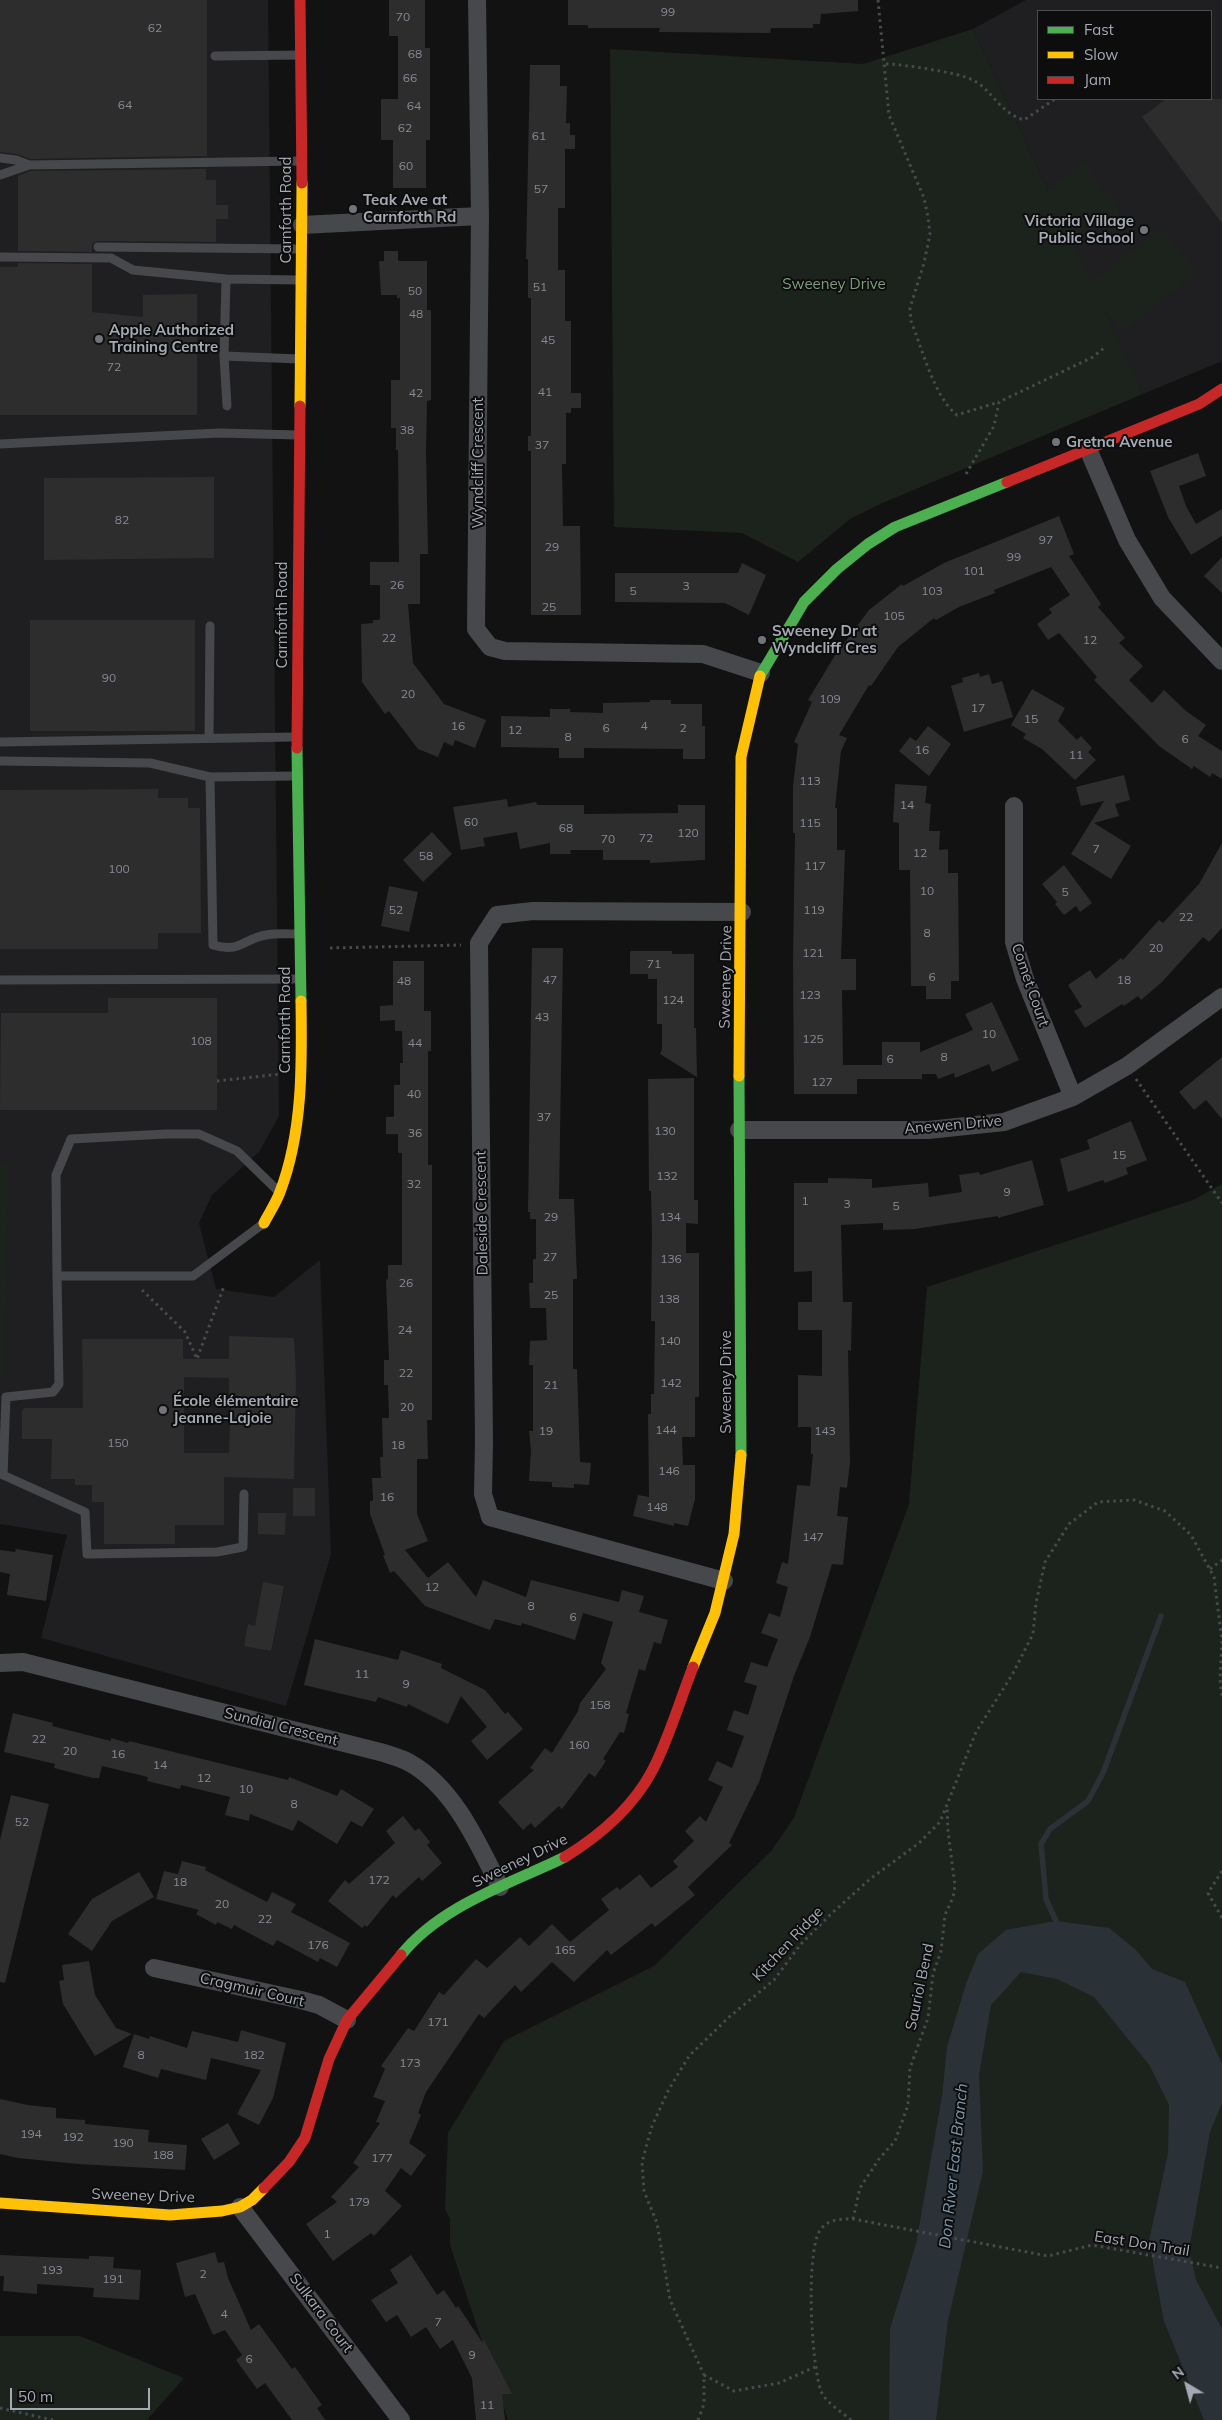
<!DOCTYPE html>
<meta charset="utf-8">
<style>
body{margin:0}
#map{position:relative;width:1222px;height:2420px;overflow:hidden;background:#121213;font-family:Mulish,sans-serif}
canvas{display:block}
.legend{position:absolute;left:1037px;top:10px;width:175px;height:90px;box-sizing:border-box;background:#0d0d0e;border:1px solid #494b50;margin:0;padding:6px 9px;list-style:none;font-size:15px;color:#a4a9b3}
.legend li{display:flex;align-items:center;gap:10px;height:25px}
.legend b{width:25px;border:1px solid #494b50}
.north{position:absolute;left:1162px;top:2360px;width:50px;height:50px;-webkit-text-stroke:4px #0d0d0e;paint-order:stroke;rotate:323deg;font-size:14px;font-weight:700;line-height:20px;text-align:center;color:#a4a9b3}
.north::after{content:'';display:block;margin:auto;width:18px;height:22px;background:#a4a9b3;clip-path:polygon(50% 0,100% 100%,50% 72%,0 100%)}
.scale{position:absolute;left:10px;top:2388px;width:140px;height:22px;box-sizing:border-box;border:2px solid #a4a9b3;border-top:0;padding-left:6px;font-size:15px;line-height:18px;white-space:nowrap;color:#a4a9b3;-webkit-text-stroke:4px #0d0d0e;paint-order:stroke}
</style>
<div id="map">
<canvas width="1222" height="2420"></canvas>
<ul class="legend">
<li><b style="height:6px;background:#4caf50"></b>Fast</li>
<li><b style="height:6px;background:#ffc107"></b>Slow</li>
<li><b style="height:6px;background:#c62828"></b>Jam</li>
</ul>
<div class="north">N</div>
<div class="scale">50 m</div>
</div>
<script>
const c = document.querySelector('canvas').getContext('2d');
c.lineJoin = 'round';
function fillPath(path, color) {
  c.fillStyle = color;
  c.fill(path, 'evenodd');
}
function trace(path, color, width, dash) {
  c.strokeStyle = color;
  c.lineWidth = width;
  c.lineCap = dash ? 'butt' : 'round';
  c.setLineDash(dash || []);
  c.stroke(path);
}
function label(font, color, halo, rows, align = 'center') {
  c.font = font + ' Mulish,sans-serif';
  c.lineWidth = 4;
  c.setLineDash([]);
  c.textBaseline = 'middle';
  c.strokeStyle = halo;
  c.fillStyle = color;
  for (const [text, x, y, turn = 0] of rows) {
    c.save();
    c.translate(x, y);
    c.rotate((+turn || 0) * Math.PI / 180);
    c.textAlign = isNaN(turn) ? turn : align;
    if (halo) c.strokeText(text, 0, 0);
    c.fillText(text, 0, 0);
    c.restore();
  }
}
fillPath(new Path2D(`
 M0,0H268L279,1116L259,1152L212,1195L199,1223L216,1289L274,1297L320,1260L331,1554L286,1706L41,1638L67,1535L0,1524Z
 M1026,0H1222V361L1143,394L973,29ZM1038,11H1211V99H1038Z`), '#1f1f21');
fillPath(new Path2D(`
 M973,29L1048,190L1084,162L1101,190L1114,196C1121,213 1121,218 1106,229L1091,224L1070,236L1092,283L1161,228L1197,272L1124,331L1102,305L1143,394L880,504L850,519L798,562L742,533L614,527L610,49L863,64Z
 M0,1164H8L5,1375H0Z
 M1222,1184V2420H508L450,2245V2219L445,2209L448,2133L504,2041L654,1966L771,1851L794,1818L909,1504L927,1287L1193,1200Z
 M0,2336H80L184,2378L147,2420H0Z`), '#1c231d');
fillPath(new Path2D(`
 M1056,1921L1109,1928L1136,1950L1152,1969L1185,1982L1222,2064V2103L1210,2132L1189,2250L1196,2280L1222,2329V2420H1204L1164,2321L1149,2241L1168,2153L1169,2105L1150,2066L1094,1997L1057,1979L1021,1972L991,2005L979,2075L983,2171L948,2320L936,2420H889L890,2329L916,2244L942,2096L947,2047L966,1984L978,1954L1006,1930Z`), '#2a3237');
trace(new Path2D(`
 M1056,1928V1921L1046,1899L1041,1844L1050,1829L1088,1801L1103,1773L1161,1616`), '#2a3237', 5.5);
fillPath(new Path2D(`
 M0,0H207V156L30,159L17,154L0,152Z
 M389,0H425V48H430V140H426V188H393V140H381V99H398V36H389Z
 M568,0H858V11L821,14L820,24H813V28H771L770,33L659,32L660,28H588V25H568Z
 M530,65H560V86H567L566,123H570V135H575V149H565V208H558V270H565V321H571V393H581V408H571V413H566V464H562L563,526H580L581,615H531V451H528V436H531V298H528V259H526Z
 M1166,99H1222V223L1142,117Z
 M206,169V180H216V205H228V219H216V242L98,241L92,244V252L18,251V176L30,171Z
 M384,251H398V261H427V310H431V400L427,401L426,450L428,554H420V604H408L413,663L444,704L486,720L475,748L455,740L453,746L444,742L438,757L418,749L389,711L385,714L362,682L361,624L373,623V620H379L380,618V585H370V562H399L398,450H396V428H391V380H400V298H397V295H381L379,261H384Z
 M18,263L92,264V312L143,317V295L197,294V415H0V267H18Z
 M1198,453L1206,476L1179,486L1186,506L1196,524L1222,509V536L1191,555L1168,517L1150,471Z
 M214,477V558L44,560V478Z
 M1059,516L1074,554L1069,556L1101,604L1098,607L1125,638L1119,643L1143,666L1129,680L1152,703L1164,690L1186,711L1206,725L1198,736L1222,751V779L1212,773L1210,777L1194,766L1192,769L1159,746L1094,680L1097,677L1059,633L1048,640L1037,624L1052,613L1049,609L1070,595L1051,567L994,590L995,593L959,607L936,620L934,618L898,647L871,686L869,685L839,735L847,738L841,751L835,808H837V850H845L841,959H856V990H842L843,1065H882V1042H920V1052L973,1030L965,1014L992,1002L1019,1060L992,1072L989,1064L955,1078L954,1073L938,1079L936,1074H922V1079H857V1094H794L793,961L795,833H793V786L798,744L794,742L812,702L808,700L834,657L869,610L902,584L903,586L944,563Z
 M1222,557V593L1204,576Z
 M742,563L766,575L749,615L725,603L615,602V573H738Z
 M30,620H195V731H30Z
 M979,673L980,677L989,674L992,684L1002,681L1013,717L964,732L951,686L963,682L962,678Z
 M1032,689L1065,708L1058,721L1077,740L1081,736L1092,748L1088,752L1096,760L1075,780L1042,749L1023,738L1026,734L1011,725Z
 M650,700H671V704H702V726H705V759H683V749L584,748V758H559V748L501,747V716L550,717V709H570V712L603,713V703L650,702Z
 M928,726L951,744L929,776L899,751L910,737L916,741Z
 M1124,775L1130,800L1115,804L1119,816L1094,823L1131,846L1111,879L1071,854L1104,801L1081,806L1076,787Z
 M895,784L927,786L925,803L931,804L929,831H940L939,850L948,849V873H958L959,981H951V999H926V986H911L910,870H899V823L893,822Z
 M158,789V798H188V808H200L201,933H158V949H0V790Z
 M507,799L508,807L536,802L537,805H584V814L678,813V805H705V860L650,863V860H603V850H570L571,854H550V843L520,849L517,832L483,838L485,846L461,850L453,807Z
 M432,832L452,854L423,882L403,860Z
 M1222,843V928L1209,942L1203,937L1162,982L1141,1000L1138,996L1124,1006L1122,1004L1085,1028L1074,1011L1082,1007L1068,985L1090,970L1096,979L1121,958L1123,960L1159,920L1163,923L1199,884Z
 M1064,865L1092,903L1080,912L1076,906L1064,915L1055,904L1057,902L1042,884Z
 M389,886L418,892L409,932L381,926Z
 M532,948H563L559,1199H574L577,1279H573V1369H577L580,1462L591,1463L589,1485L574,1484V1488L552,1487V1482L529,1481L531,1450L529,1431H533V1365H529L530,1341L547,1340L546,1308H530L529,1283H533V1259H536V1219H530V1212H528Z
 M630,951H672V954H694V1028H696L697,1077L660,1054L662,1049V1024H657V979H648V974H630Z
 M393,961H424V1011H431V1051H428V1165H432V1420H427L428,1459H417V1514L428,1541L405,1550L428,1578L448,1562L476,1597L483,1580L526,1597L531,1580L619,1602L622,1590L644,1596L639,1612L668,1620L661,1644L654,1642L645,1671L639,1669L626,1713L629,1714L624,1733L620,1732L603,1759L606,1761L595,1777L589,1773L562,1809L559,1806L535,1828L531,1823L523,1830L498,1802L534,1770L530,1768L545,1748L552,1753L578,1711L580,1703L606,1669L601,1663L613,1622L583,1613L575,1640L522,1623L521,1626L495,1619L490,1630L425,1606L394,1571L390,1573L383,1555H385L370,1514V1501H373L372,1478H381L380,1457H383L382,1418H389L388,1385H384V1360H389L386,1279L388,1280V1265H402V1153H398V1134H386V1117H394V1085H400V1063H403L402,1031H395V1020L380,1021V1006L393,1005Z
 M108,998H217V1110H0L1,1013H108Z
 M1222,1057V1119L1206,1100L1194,1110L1179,1092Z
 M694,1078V1200H698V1224L686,1223V1253H699V1397H695V1437H682L683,1465H695V1499L688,1526L674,1523V1526L633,1516L638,1495L649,1497L648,1414H651V1394H654L655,1321H651L652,1233L651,1191H649L648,1079Z
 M1131,1121L1147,1160L1126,1168L1128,1174L1105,1183L1103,1180L1068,1192L1060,1159L1090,1149L1087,1140Z
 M1032,1160L1044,1205L998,1218V1216L915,1229L883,1230V1223L841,1225L843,1302H852L851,1351L848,1350L850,1463L847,1488L840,1487L837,1516L848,1517L843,1565L832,1564L810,1637L794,1676L759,1782L729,1843L732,1845L688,1887L695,1895L655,1927L652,1923L611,1955L607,1950L574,1982L552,1962L521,1992L515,1985L484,2018L479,2014L426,2092L418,2113L421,2115L409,2143L426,2155L411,2176L401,2168L385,2191L402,2206L374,2236L371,2233L333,2261L306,2224L337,2202L331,2197L359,2167L353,2163L380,2123L376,2122L385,2101L373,2097L385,2069L381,2066L408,2028L414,2031L439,1992L444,1995L476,1959L487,1968L520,1937L529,1946L552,1924L570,1942L609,1910L601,1899L617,1887L620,1890L640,1874L651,1888L678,1867L673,1861L694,1841L685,1831L700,1816L706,1822L723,1787L708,1780L717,1761L732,1768L744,1736L727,1730L734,1710L748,1715L757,1686L744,1682L751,1662L767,1667L778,1639L761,1633L769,1613L780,1617L788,1587L776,1583L782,1562L788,1564L797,1485L810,1486L813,1454H811V1427H798V1375L822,1376V1330H798V1302H812V1271L794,1272V1183H828V1178L872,1179V1188L928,1183L929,1197L962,1192L959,1175L979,1172L980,1175Z
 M229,1336L294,1338L296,1377L294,1479L224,1477V1525H175V1544H104V1502H92V1485H75V1479H51L52,1439H22V1411L25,1408H83L82,1339H183V1359H229ZM184,1377L229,1378V1394H231L229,1453H184Z
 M293,1488H315V1516H293Z
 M258,1513H286L285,1535L258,1534Z
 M16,1549L53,1555L46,1601L7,1595L10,1574L0,1572V1550L15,1552Z
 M263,1582L284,1586L271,1651L244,1646L248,1624L255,1626Z
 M315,1639L398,1660L401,1650L442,1664L441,1668L485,1690L505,1714L508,1712L523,1729L487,1760L471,1741L487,1727L461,1696L448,1724L408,1704L407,1707L378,1697L376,1702L304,1685Z
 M13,1713L53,1723L52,1726L111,1741V1738L128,1743L129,1741L288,1780L289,1777L337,1796L341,1789L374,1809L362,1827L351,1821L337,1844L298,1820L293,1831L250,1814L249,1821L225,1815L230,1797L181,1785L180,1789L147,1781L148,1777L102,1766L99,1778H93L58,1769L54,1768L55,1764L4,1752Z
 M11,1795L49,1804L5,1983L0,1982V1840Z
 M403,1816L415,1831L419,1828L430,1842L427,1845L442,1863L422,1881L419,1877L396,1898L393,1895L367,1927L365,1925L362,1928L328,1901L345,1880L349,1884L395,1843L386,1831Z
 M182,1861L206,1867L205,1870L267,1902L272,1892L296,1904L291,1912L350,1943L337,1967L320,1958L318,1962L277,1940L273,1946L234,1925L232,1929L217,1922L216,1925L196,1914L199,1910L156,1899L164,1871L178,1874Z
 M139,1872L154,1897L112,1921L92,1951L68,1934L92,1899Z
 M89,1961L95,1995L116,2028L132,2034L95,2056L63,2004L59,1981L64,1980L62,1965Z
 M241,2030L286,2043L273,2098L259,2125L237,2114L261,2070L211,2058L206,2080L161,2069L158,2078L123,2067L134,2034L149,2039L150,2036L187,2048L192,2031L238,2042Z
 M0,2099L28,2105L56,2108V2118L85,2120V2124L149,2130L148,2142L187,2145L185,2170L78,2164L18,2158L0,2154Z
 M228,2123L240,2144L214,2160L201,2139Z
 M215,2252L218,2263L224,2262L228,2278L251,2330L259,2324L292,2369L295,2367L322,2405L317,2408L325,2420H292L265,2383L257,2389L236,2360L242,2355L225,2330L213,2335L195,2294L185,2297L176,2263Z
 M0,2255L89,2259V2256H94L114,2257L113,2268L141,2270L139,2300L93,2297L94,2288L37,2284V2294L3,2291L4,2276H0Z
 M411,2255L437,2295L444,2290L456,2308L458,2306L482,2342L484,2340L512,2394H502L505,2420H476L472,2378L453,2340L440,2349L426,2327L411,2337L397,2315L386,2322L371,2300L398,2283L390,2270Z`), '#2d2d2e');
trace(new Path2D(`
 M878,0L889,115L924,198L928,217L930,234L924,263L910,308L911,321C922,348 934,397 957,415L999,402
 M886,64C902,64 960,73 973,80C992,90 1000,113 1024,120L1055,99
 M966,474L994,426L999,402L1093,357L1105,347
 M330,948L461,945
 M1136,1079L1222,1203
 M217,1081L281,1074
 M142,1290L185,1332L197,1359L224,1286
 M1210,1569L1222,1560
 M1222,1871L1208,1893L1222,1918
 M853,2219L860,2188L879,2159L895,2141L908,2105L910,2068L928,2018L933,1974L941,1951L945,1915L953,1897L955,1886L948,1831L947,1807
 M704,2375L734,2391L779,2383L815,2367
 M0,2408L53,2420
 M698,2420L704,2404V2375L670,2300L657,2223L644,2191L642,2162L652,2126L669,2089L689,2056L728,2018L774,1980L800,1945L832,1913L870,1879L919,1843L940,1822L976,1732L1012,1675L1033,1634L1036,1603L1045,1562L1069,1524L1098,1502L1134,1500L1165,1511L1191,1535L1214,1577L1222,1641L1220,1680L1222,1696
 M851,2420C842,2412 826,2403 821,2391C811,2363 806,2257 819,2232C826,2219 841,2219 853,2219L1048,2256L1092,2245L1222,2268`), '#484a4d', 3, [2.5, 4]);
trace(new Path2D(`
 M215,56L300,55
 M0,158L16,160L29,165L301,161
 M0,175L29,165
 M98,247L301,249
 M0,257L111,258L133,270L226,279L301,280
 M226,279L224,356L299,359
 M224,356L227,406
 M0,444L219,433L298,435
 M209,738L210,626
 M0,742L294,737
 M0,761L150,763L210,777L294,776
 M210,777L213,945C242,953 242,939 266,935C276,933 288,934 299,934
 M0,980L300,979
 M264,1223L193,1276H57L56,1175L71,1139L166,1134H199L237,1151L278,1191
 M57,1276L59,1384L53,1392L6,1397L3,1475L85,1512L87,1554L217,1552L243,1547L244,1494`), '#47484b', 9);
trace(new Path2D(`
 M477,0L480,216L476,629L490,647L505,651L703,654L761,673
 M302,225L480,216
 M1088,449L1127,540L1162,598L1222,661
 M1014,806V942L1025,979L1073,1097
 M739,1130H928L1004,1122L1073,1097L1127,1066L1222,997
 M724,1581L490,1517L483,1494L484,1442L479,943L497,915L533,911L742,912
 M0,1663L23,1662L384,1753C392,1756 402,1758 410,1763C454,1788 478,1843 500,1887
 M154,1968L301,2000L319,2005L347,2020
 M240,2207L401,2420`), '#47484b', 18);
trace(new Path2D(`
 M760,676L804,602L837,569L868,544L895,527L1007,482
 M297,748L301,1001
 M739,1076L741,1455
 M401,1955C441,1905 510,1884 565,1857`), '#4caf50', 11);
trace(new Path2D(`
 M300,406L302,183
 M739,1076L741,757L760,676
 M264,1223C269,1213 276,1203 280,1192C303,1132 302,1064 301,1001
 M693,1667L715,1613L734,1534L741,1455
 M0,2203L170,2215L222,2211L240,2207L252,2200L264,2188`), '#ffc107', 11);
trace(new Path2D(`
 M300,0L302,183
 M1007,482L1199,404L1222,389
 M297,748L300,406
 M565,1857C599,1836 633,1807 652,1771C668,1741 680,1700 693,1667
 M264,2188L289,2162L305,2138L329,2059L347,2020L401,1955`), '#c62828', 11);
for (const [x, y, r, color] of [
 [353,209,5,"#71747b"],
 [1144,230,5,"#71747b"],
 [99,339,5,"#71747b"],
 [1056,442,5,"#71747b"],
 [762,640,5,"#71747b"],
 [163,1410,5,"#71747b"]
]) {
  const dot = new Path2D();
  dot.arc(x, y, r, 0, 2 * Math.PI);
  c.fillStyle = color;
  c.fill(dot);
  trace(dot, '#0d0d0e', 2);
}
label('12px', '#868a92', null, [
 ["99",668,12],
 ["70",403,17],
 ["62",155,28],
 ["68",415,54],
 ["66",410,78],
 ["64",125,105],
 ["64",414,106],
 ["62",405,128],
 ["61",539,136],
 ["60",406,166],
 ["57",541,189],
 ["51",540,287],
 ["50",415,291],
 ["48",416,314],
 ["45",548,340],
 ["72",114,367],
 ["41",545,392],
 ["42",416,393],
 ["38",407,430],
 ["37",542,445],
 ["82",122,520],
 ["97",1046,540],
 ["29",552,547],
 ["99",1014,557],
 ["101",974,571],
 ["26",397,585],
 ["3",686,586],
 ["5",633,591],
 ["103",932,591],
 ["25",549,607],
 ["105",894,616],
 ["22",389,638],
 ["12",1090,640],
 ["90",109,678],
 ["20",408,694],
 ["109",830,699],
 ["17",978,708],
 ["15",1031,719],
 ["16",458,726],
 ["4",644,726],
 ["6",606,728],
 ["2",683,728],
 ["12",515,730],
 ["8",568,737],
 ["6",1185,739],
 ["16",922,750],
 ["11",1076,755],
 ["113",810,781],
 ["14",907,805],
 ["60",471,822],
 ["115",810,823],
 ["68",566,828],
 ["120",688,833],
 ["72",646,838],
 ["70",608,839],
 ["7",1096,849],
 ["12",920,853],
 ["58",426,856],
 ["117",815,866],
 ["100",119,869],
 ["10",927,891],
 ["5",1065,892],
 ["52",396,910],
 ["119",814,910],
 ["22",1186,917],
 ["8",927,933],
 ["20",1156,948],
 ["121",813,953],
 ["71",654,964],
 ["6",932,977],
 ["47",550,980],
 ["18",1124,980],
 ["48",404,981],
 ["123",810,995],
 ["124",673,1000],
 ["43",542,1017],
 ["10",989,1034],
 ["125",813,1039],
 ["108",201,1041],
 ["44",415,1043],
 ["8",944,1057],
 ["6",890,1059],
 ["127",822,1082],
 ["40",414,1094],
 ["37",544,1117],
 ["130",665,1131],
 ["36",415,1133],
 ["15",1119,1155],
 ["132",667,1176],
 ["32",414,1184],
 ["9",1007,1192],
 ["1",805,1201],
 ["3",847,1204],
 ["5",896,1206],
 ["29",551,1217],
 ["134",670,1217],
 ["27",550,1257],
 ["136",671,1259],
 ["26",406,1283],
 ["25",551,1295],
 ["138",669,1299],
 ["24",405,1330],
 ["140",670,1341],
 ["22",406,1373],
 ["142",671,1383],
 ["21",551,1385],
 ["20",407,1407],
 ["144",666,1430],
 ["19",546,1431],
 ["143",825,1431],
 ["150",118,1443],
 ["18",398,1445],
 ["146",669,1471],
 ["16",387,1497],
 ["148",657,1507],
 ["147",813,1537],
 ["12",432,1587],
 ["8",531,1606],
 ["6",573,1617],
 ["11",362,1674],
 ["9",406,1684],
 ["158",600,1705],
 ["22",39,1739],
 ["160",579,1745],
 ["20",70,1751],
 ["16",118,1754],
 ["14",160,1765],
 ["12",204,1778],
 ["10",246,1789],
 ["8",294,1804],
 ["52",22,1822],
 ["172",379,1880],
 ["18",180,1882],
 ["20",222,1904],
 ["22",265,1919],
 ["176",318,1945],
 ["165",565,1950],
 ["171",438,2022],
 ["8",141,2055],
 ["182",254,2055],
 ["173",410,2063],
 ["194",31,2134],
 ["192",73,2137],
 ["190",123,2143],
 ["188",163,2155],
 ["177",382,2158],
 ["179",359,2202],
 ["1",327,2234],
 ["193",52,2270],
 ["2",203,2274],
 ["191",113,2279],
 ["4",224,2314],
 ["7",438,2322],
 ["9",472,2355],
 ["6",249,2359],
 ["11",487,2405]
]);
label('bold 15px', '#a4a9b3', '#0d0d0e', [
 ["Teak Ave at",363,200],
 ["Carnforth Rd",363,217],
 ["Victoria Village",1134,221,"right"],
 ["Public School",1134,238,"right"],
 ["Apple Authorized",109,330],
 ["Training Centre",109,347],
 ["Gretna Avenue",1066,442],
 ["Sweeney Dr at",772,631],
 ["Wyndcliff Cres",772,648],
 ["École élémentaire",173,1401],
 ["Jeanne-Lajoie",173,1418]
], 'left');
label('15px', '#a4a9b3', '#0d0d0e', [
 ["Carnforth Road",286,210,-90],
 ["Wyndcliff Crescent",478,463,-90],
 ["Carnforth Road",282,615,-90],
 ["Sweeney Drive",726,977,-89],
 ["Comet Court",1030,985,71],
 ["Carnforth Road",285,1020,-90],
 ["Anewen Drive",953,1125,-5],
 ["Daleside Crescent",482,1213,-91],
 ["Sweeney Drive",726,1382,-90],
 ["Sundial Crescent",281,1727,14],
 ["Sweeney Drive",520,1861,-26],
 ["Kitchen Ridge",788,1944,-47],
 ["Sauriol Bend",920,1987,-78],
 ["Cragmuir Court",252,1990,13],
 ["Sweeney Drive",143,2196,2],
 ["East Don Trail",1142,2244,9],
 ["Sulkara Court",321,2313,53]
]);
label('15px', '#7c9d7c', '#0d0d0e', [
 ["Sweeney Drive",834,284]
]);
label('italic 16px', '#7d98ac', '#0d0d0e', [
 ["Don River East Branch",954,2166,-84]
]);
</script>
